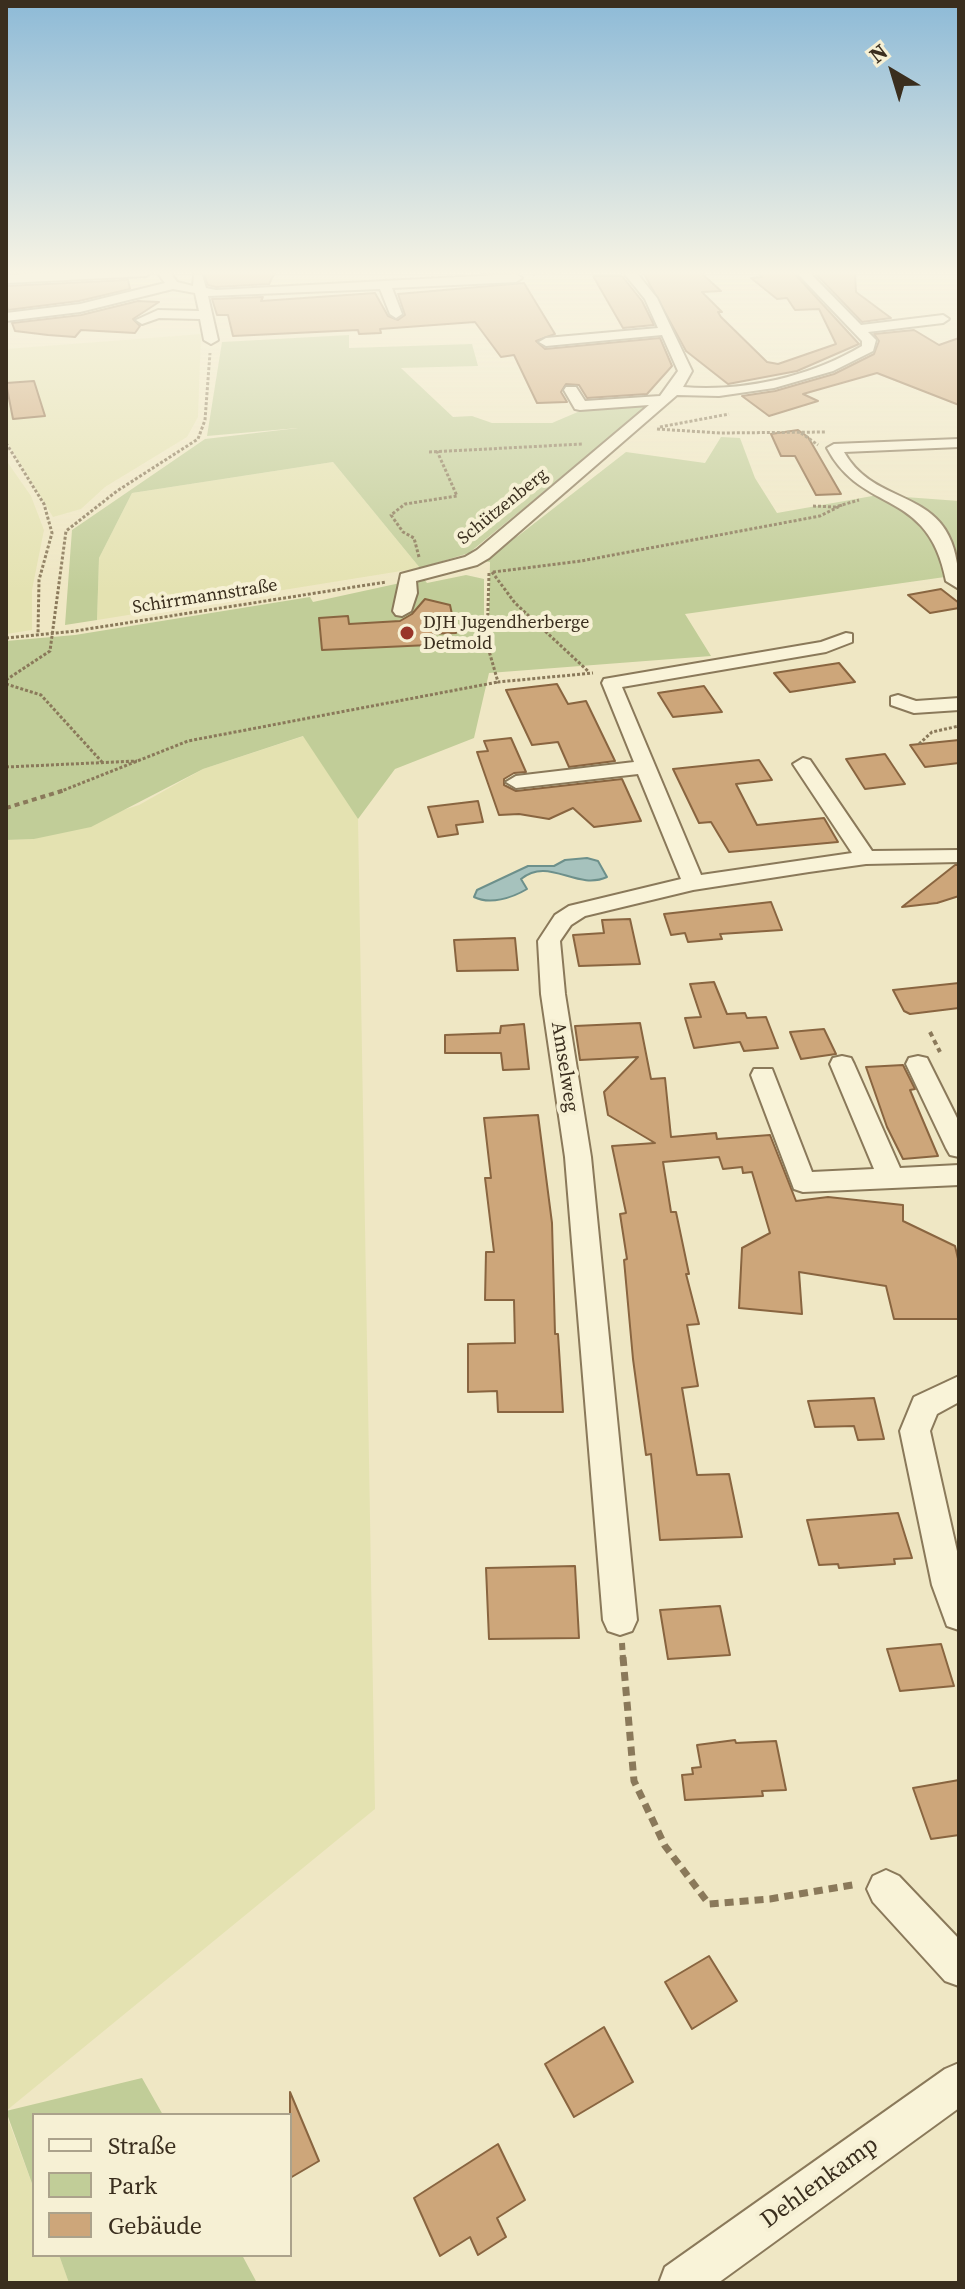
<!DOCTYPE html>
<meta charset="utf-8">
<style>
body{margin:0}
#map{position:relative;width:965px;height:2289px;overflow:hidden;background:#efe7c4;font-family:"Source Serif 4",serif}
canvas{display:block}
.frame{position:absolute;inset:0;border:8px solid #3a2e1e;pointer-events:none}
.legend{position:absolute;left:32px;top:2113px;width:260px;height:144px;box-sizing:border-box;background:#f6f0d4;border:2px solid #aba28b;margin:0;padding:10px 14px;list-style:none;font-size:24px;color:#3a2e1e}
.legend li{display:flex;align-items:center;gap:16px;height:40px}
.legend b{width:40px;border:2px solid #aba28b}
.north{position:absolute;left:853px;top:32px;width:80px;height:80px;-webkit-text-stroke:6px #f6f0d4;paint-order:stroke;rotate:322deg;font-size:22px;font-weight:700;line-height:32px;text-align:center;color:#3a2e1e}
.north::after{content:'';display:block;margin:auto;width:28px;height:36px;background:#3a2e1e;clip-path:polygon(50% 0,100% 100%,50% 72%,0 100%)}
</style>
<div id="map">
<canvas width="965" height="2289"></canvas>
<div class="frame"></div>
<ul class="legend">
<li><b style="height:10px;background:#f9f3d8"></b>Straße</li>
<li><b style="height:22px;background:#c1cd98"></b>Park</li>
<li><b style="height:22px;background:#cda67a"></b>Gebäude</li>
</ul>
<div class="north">N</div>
</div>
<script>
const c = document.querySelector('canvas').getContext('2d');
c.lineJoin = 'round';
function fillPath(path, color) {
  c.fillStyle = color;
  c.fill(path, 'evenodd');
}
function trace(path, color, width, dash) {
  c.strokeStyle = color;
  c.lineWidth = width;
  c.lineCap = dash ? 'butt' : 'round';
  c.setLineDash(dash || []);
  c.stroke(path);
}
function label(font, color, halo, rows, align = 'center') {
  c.font = font + ' "Source Serif 4",serif';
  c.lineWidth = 8;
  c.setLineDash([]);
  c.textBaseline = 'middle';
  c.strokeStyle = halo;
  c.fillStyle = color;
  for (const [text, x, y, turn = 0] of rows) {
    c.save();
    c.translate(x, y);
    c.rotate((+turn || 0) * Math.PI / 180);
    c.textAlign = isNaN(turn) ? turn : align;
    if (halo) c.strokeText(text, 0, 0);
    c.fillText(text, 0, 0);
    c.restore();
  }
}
fillPath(new Path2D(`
 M201,334L198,417L187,437L105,487L81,509L53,517L6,440V349Z
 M6,460L31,496L44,530L32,590V630L6,634Z
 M333,462L420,568L97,620L99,558L132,493Z
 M304,736L358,819L375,1809L6,2111V840L34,839L139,805L203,769Z
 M6,2114L34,2189V2255H59L69,2283H6Z`), '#e4e2b1');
fillPath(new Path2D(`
 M349,335V348L472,344L478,366L401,368L453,417L472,416L492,423H552L580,411L653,402L469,553L420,568L333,462L132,493L99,558L97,620L65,625L72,530L205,439L298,428L207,436L222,342Z
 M721,437L740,438L755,478L777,513L878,495L959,501V575L685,614L711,656L489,673L474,738L395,769L358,819L303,736L203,769L91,827L34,839L6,840V641L75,635L310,597L313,602L423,578L427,583L466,575L484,579V652L488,653L490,562L468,559L518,536L626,452L705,463Z
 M142,2078L163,2115H34V2189L6,2111Z
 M59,2255H242L257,2283H69Z`), '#c1cd98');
const water = new Path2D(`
 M587,858L598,861L607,877C576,891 549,856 521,879L527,889C512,898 490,905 474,897L477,890L528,866H554L565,860Z`);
fillPath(water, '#a6c2bd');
trace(water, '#6d908b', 2);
const building = new Path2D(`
 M203,272H275L269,284L216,287L208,285Z
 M643,272H700L721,291L702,292L722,312H718L721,317L767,362L778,364L836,344L819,309L795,310L787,298L777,299L751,278L762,277L758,272H793L859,344L797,371L728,384L686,351Z
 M814,272H855L856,292L891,318L862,322Z
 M593,276H622L642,301L654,325L623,328Z
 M128,280L130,289L79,301L8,310L6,304V286Z
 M524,283L555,334L536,341L545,349L660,338L672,366L647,394L587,398L579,385L566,384L561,392L567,402L537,403L514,355L501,357L475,322L380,329L381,333L359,334L358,330L233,336L228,315H217L212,299L263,297L261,301L375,293L388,316L398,320L405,315L398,294Z
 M138,301L159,302L133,319L140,326L135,333L81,330L75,337L48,335L15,331L12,323L81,315Z
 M914,330L939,345L959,338V405L877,373L803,394L818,401L769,416L742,396L775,391L834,374L874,354L879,341L874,334Z
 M34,381L45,416L13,419L6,383Z
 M798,430L808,437L841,494L816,495L795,456H781L771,434Z
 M941,589L959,603V608L930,613L908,595Z
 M425,599L450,605L456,633L427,634L429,645L322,650L319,618L348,616L349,624L400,621L412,614Z
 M839,663L855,682L790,692L774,673Z
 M557,684L568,704L586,701L615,761L569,767L558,742L532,745L506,690Z
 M704,686L722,712L673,717L658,693Z
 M511,738L526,772L514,773L504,779V785L516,791L622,779L641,821L594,827L573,808L549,819L519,814L499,815L477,752L488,751L484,741Z
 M959,740V763L925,767L910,745Z
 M885,754L905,784L865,789L846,759Z
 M759,760L772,780L736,784L757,825L824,818L838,842L729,852L711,822L699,823L673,769Z
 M478,801L483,822L456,825L458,834L438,837L428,807Z
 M955,865H959V896L937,903L902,907Z
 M771,902L782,930L720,934L722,939L688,942L685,933L671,935L664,914Z
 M630,919L640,964L579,966L573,935L604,933L602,920Z
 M515,938L518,970L457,971L454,940Z
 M714,982L727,1014L745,1013L747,1018L766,1017L778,1048L744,1051L740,1042L694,1048L685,1018L701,1017L690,984Z
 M959,983V1008L910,1014L904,1011L893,990Z
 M640,1023L651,1079L665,1078L671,1137L716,1133L717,1139L770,1135L796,1201L828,1197L903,1205V1221L955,1246L959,1263V1319H894L886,1286L799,1272L802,1314L739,1308L742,1248L770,1233L752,1172L743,1173L742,1167L723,1169L719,1157L663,1162L671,1212H676L689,1274H686L699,1324L687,1325L698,1386L682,1388L697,1475L729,1474L742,1537L660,1540L651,1454L646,1455L633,1359L624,1260L627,1259L620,1214L626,1213L612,1146L655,1143L608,1115L604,1092L638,1057L580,1060L575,1026Z
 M524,1024L529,1069L503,1070L501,1053H445V1035L500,1033L501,1026Z
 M824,1029L836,1054L801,1059L790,1032Z
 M903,1065L915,1089L910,1090L938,1156L903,1159L887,1127L866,1067Z
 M538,1115L552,1223L555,1334H558L563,1412H498L497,1391L468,1392V1344L515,1343L514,1300H485L486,1252H494L485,1178H491L484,1118Z
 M874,1398L884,1439L858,1440L854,1426L815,1427L808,1401Z
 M898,1513L912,1558L894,1559L895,1564L839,1568L838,1564L819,1565L807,1520Z
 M575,1566L579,1638L489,1639L486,1568Z
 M720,1606L730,1655L668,1659L660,1610Z
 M941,1644L954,1686L900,1691L887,1649Z
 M735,1740L736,1743L776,1741L786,1790L762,1791L763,1796L685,1800L682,1775L693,1774L692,1768L701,1767L697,1745Z
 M959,1780V1835L931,1839L913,1788Z
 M709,1956L737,2001L692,2029L665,1982Z
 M604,2027L633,2082L574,2117L545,2064Z
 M290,2092L319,2161L290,2178Z
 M498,2144L525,2200L497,2218L506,2237L478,2255L470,2237L440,2256L414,2198Z`);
fillPath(building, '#cda67a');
trace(building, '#896540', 2);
const minor = new Path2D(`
 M64,272H152L146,276L6,283V275Z
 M157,272H170L177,282L193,286L194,275H202L206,288L216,290L516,274L522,278L516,282L392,288L402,314L396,318L390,314L380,289L208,296L218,340L211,344L204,340L200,319L159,318L142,324L136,320L158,310L199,311L195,293L173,289L80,312L6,321V313L80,304L165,283Z
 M623,272H636L657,298L692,371L683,387C743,392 810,377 862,346V341L796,272H809L861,325L943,315L949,319L943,323L868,332L876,340L873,351L833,371L774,388L719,396L677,395L489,558L477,565L416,581L417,593L411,611L402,616L396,615L393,611L401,574L465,557L477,550L649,405L580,410L575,409L564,390L566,387H576L585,401L660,396L678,371L662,335L546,346L539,342L546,338L658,328L645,299Z
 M959,439V447L844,452C879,514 959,481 959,589L946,581C928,487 863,516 827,448L834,444Z
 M846,633L852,634V642L826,652L622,687L701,875L852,853L793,764L803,758L810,760L872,851L959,850V862L866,864L809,872L693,890L585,916L571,925L560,941L565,994L591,1157L637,1620L632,1631L620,1635L608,1631L603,1620L565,1157L541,994L538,941L555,915L569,906L681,879L638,774L516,788L506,782L516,776L634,762L602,683L604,679L821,642Z
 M898,695L916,701L959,698V710L914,713L891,705V697Z
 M842,1056L851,1058L854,1064L900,1168L959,1165V1185L803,1192L794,1189L751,1075L754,1069H772L812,1172L874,1169L830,1064L833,1058Z
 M918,1056L927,1058L959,1122V1157L950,1155L946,1148L906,1064L909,1058Z
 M959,1376V1402L937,1414L930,1431L959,1560V1630L947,1626L932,1585L900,1431L914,1397Z
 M886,1870L899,1876L959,1939V1986L945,1981L873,1902L867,1889L873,1876Z
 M959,2063V2108L718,2283H659L665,2267L945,2069Z`);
trace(minor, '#8a795a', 4);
trace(new Path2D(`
 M533,274L564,272
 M660,427L729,414
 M657,429L720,433L826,432
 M801,433L818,445
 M6,443L44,504L52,533L39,580L38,633
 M429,452L583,444
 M813,506L835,507L859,500
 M419,557L414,538L403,532L391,515L405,504L457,496L437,451
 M492,572L515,603L589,672
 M493,572L581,561L820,516L842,505
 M489,573L487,644L498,682L593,673
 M6,638L75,631L386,582
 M6,680L50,651L66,531L117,491L198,439L205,420L210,353
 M6,684L41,695L102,762
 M919,744L932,732L959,726
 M6,767L137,761
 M59,792L188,741L498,682`), '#8a795a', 3, [3, 2]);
trace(new Path2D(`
 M6,808L65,790
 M930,1032L940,1052`), '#8a795a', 4, [5, 4]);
trace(new Path2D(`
 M622,1643L623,1659`), '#8a795a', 6, [7, 5]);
trace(new Path2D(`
 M623,1657L634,1781L665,1846L709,1904L770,1899L858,1884`), '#8a795a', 7, [9, 6]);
fillPath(minor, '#f9f3d8');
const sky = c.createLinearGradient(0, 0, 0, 593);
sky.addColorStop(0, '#8dbad7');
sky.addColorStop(0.46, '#f8f4e4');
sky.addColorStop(1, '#f8f4e400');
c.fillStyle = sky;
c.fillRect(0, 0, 965, 593);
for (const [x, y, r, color] of [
 [407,633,8,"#993529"]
]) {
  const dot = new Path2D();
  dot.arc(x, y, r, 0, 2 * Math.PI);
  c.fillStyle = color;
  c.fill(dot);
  trace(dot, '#f6f0d4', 3);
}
label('18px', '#3a2e1e', '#f6f0d4', [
 ["Schützenberg",503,507,-39],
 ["Schirrmannstraße",205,597,-9]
]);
label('18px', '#3a2e1e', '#f6f0d4', [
 ["DJH Jugendherberge",423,623],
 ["Detmold",423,644]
], 'left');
label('20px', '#3a2e1e', '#f6f0d4', [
 ["Amselweg",564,1067,81]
]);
label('24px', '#3a2e1e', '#f6f0d4', [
 ["Dehlenkamp",820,2183,-36]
]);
</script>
